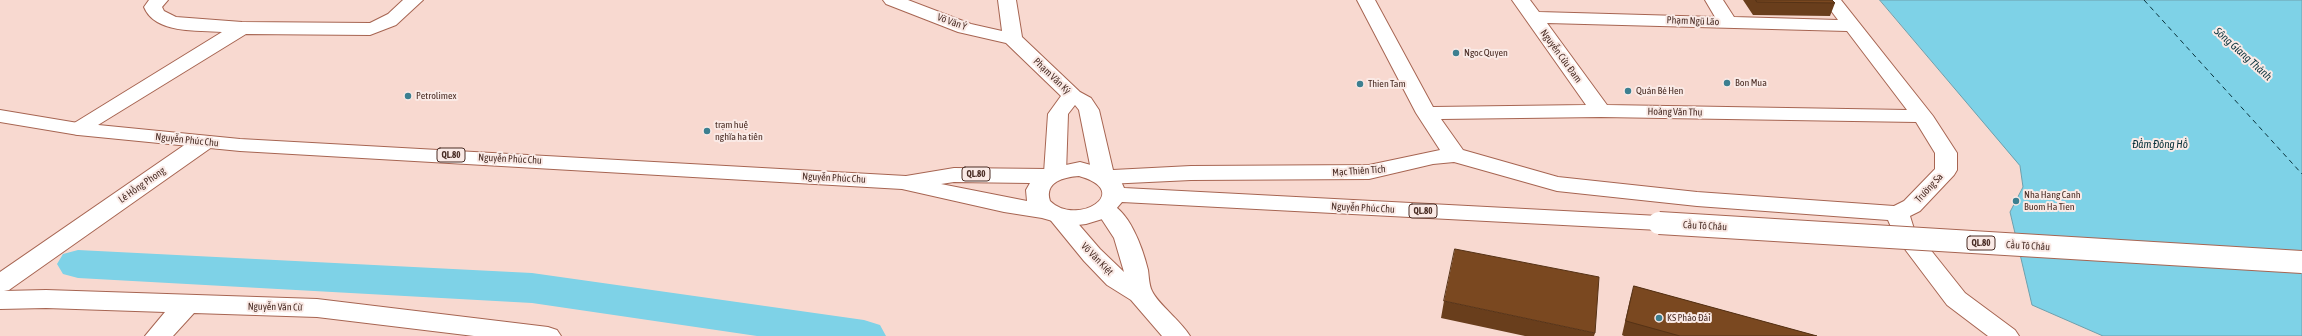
<!DOCTYPE html>
<meta charset="utf-8">
<style>
body{margin:0}
canvas{display:block;background:#f8d9d0}
</style>
<canvas width="2302" height="336"></canvas>
<script>
const c = document.querySelector('canvas').getContext('2d');
c.lineJoin = 'round';
function fillPath(path, color) {
  c.fillStyle = color;
  c.fill(path, 'evenodd');
}
function trace(path, color, width, dash) {
  c.strokeStyle = color;
  c.lineWidth = width;
  c.lineCap = dash ? 'butt' : 'round';
  c.setLineDash(dash || []);
  c.stroke(path);
}
function label(font, color, halo, rows, align = 'center') {
  c.font = font + ' "Asap Condensed",sans-serif';
  c.lineWidth = 4;
  c.setLineDash([]);
  c.textBaseline = 'middle';
  c.strokeStyle = halo;
  c.fillStyle = color;
  for (const [text, x, y, turn = 0] of rows) {
    c.save();
    c.translate(x, y);
    c.rotate((+turn || 0) * Math.PI / 180);
    c.textAlign = isNaN(turn) ? turn : align;
    if (halo) c.strokeText(text, 0, 0);
    c.fillText(text, 0, 0);
    c.restore();
  }
}
const water = new Path2D(`
 M1880,0H2302V336H2103L2032,305L2010,212L2023,187L2020,166Z`);
fillPath(water, '#7ed2e7');
trace(water, '#6ea0ad', 1);
fillPath(new Path2D(`
 M78,250L532,273L864,320L880,325L886,336H757L532,303L78,278L63,274L57,264L63,254Z`), '#7ed2e7');
trace(new Path2D(`
 M2144,0L2302,174`), '#0a333c', 1, [5, 4]);
const minor = new Path2D(`
 M149,0H168L162,7L164,11L176,17L242,22L370,23L388,14L403,0H423L396,25L370,35L246,34L85,133L78,135L71,133L67,129L71,125L222,32C197,30 155,34 144,7Z
 M883,0H908L971,24L1002,31L998,0H1016L1022,37L1080,92L1091,98L1099,110L1113,170L1191,166L1369,165L1440,150L1416,113L1357,0H1375L1433,107L1586,105L1512,0H1530L1539,12L1715,17L1705,0H1723L1734,17L1838,20L1823,0H1841L1933,116L1957,153V170L1954,175L1920,211L1910,216L1914,229L1965,293L2015,330L2019,336H1988L1947,305L1895,236L1888,220L1697,206L1557,191L1454,162L1433,164L1369,179L1191,180L1107,184L1095,180L1092,175L1079,110L1075,105L1068,114L1066,173L1063,178L1055,180L1047,178L1044,173L1048,114L1061,96L1006,43L958,32L886,4ZM1547,23L1847,31L1907,110L1607,105ZM1601,117L1916,122L1935,153V169L1904,201L1894,206L1697,192L1558,177L1463,150L1441,119Z
 M204,136L212,137L215,142L212,147L9,290L4,291L46,290L317,299L548,327L557,330L561,336H474L317,317L194,313L173,336H145L165,312L46,308L0,309V272L196,137Z
 M1106,202C1129,208 1143,249 1148,270C1149,277 1149,285 1152,291C1158,304 1181,321 1190,336H1162L1131,300L1107,285L1084,261L1048,217L1052,212L1060,210L1068,212L1100,249L1124,272L1114,238L1095,209L1098,204Z`);
const highway = new Path2D(`
 M0,110L78,123L240,139L906,176L954,168L1047,169L1080,162L1109,170L1120,179L1124,188L1659,216L1667,218L1671,223L1667,228L1659,230L1122,202L1109,217L1086,224L1070,226L1042,218L1004,212L902,189L240,151L78,135L0,122ZM1079,176C1135,192 1076,227 1050,201C1044,182 1064,177 1079,176ZM954,182L1030,183L1026,190L1027,201L941,184Z`);
trace(minor, '#a76552', 2);
trace(highway, '#a76552', 2);
fillPath(minor, '#fff');
fillPath(highway, '#fff');
const highwayBridge = new Path2D(`
 M1659,223L2302,262`);
trace(highwayBridge, '#a76552', 24, []);
trace(highwayBridge, '#fff', 22);
fillPath(new Path2D(`
 M1743,0H1832L1835,3L1830,16L1753,15Z
 M1634,286L1817,336H1624L1622,335L1630,300Z
 M1444,301L1595,333L1594,336H1525L1441,318Z`), '#693e1c');
const building = new Path2D(`
 M1756,0H1832L1835,3L1757,2Z
 M1455,249L1599,277L1595,333L1444,301Z
 M1634,286L1817,336H1680L1626,321Z`);
fillPath(building, '#7a4820');
trace(building, '#553216', 1);
for (const [x, y, r, color] of [
 [1456,53,4,"#3c7f90"],
 [1727,83,4,"#3c7f90"],
 [1360,84,4,"#3c7f90"],
 [1628,91,4,"#3c7f90"],
 [408,96,4,"#3c7f90"],
 [707,131,4,"#3c7f90"],
 [2016,201,4,"#3c7f90"],
 [1659,318,4,"#3c7f90"]
]) {
  const dot = new Path2D();
  dot.arc(x, y, r, 0, 2 * Math.PI);
  c.fillStyle = color;
  c.fill(dot);
  trace(dot, '#faeae6', 1.5);
}
for (const [x, y, w] of [
 [451,155,28],
 [976,174,28],
 [1423,211,28],
 [1981,243,28]
]) {
  const box = new Path2D();
  box.roundRect(x - w / 2, y - 7, w, 14, 3);
  c.fillStyle = '#faeae6';
  c.fill(box);
  trace(box, '#4a2d25', 1);
}
label('bold 9px', '#4a2d25', null, [
 ["QL.80",451,155],
 ["QL.80",976,174],
 ["QL.80",1423,211],
 ["QL.80",1981,243]
]);
label('10px', '#4a2d25', '#faeae6', [
 ["Phạm Ngũ Lão",1693,21,2],
 ["Võ Văn Ý",952,22,20],
 ["Nguyễn Cửu Đam",1561,56,54],
 ["Phạm Văn Ký",1052,76,44],
 ["Hoàng Văn Thụ",1675,112,1],
 ["Nguyễn Phúc Chu",187,140,6],
 ["Nguyễn Phúc Chu",510,159,3],
 ["Mạc Thiên Tích",1359,171,-4],
 ["Nguyễn Phúc Chu",834,178,3],
 ["Lê Hồng Phong",142,185,-35],
 ["Trường Sa",1929,188,-47],
 ["Nguyễn Phúc Chu",1363,208,3],
 ["Cầu Tô Châu",1705,226,3],
 ["Cầu Tô Châu",2028,246,3],
 ["Võ Văn Kiệt",1097,259,46],
 ["Nguyễn Văn Cừ",275,307,1]
]);
label('10px', '#4a2d25', '#faeae6', [
 ["Ngoc Quyen",1464,53],
 ["Bon Mua",1735,83],
 ["Thien Tam",1368,84],
 ["Quán Bé Hen",1636,91],
 ["Petrolimex",416,96],
 ["trạm huệ",715,125],
 ["nghĩa ha tiên",715,137],
 ["Nha Hang Canh",2024,195],
 ["Buom Ha Tien",2024,207],
 ["KS Pháo Đài",1667,318]
], 'left');
label('italic 11px', '#0a333c', '#faeae6', [
 ["Sông Giang Thành",2243,54,42],
 ["Đầm Đông Hồ",2160,145]
]);
</script>
